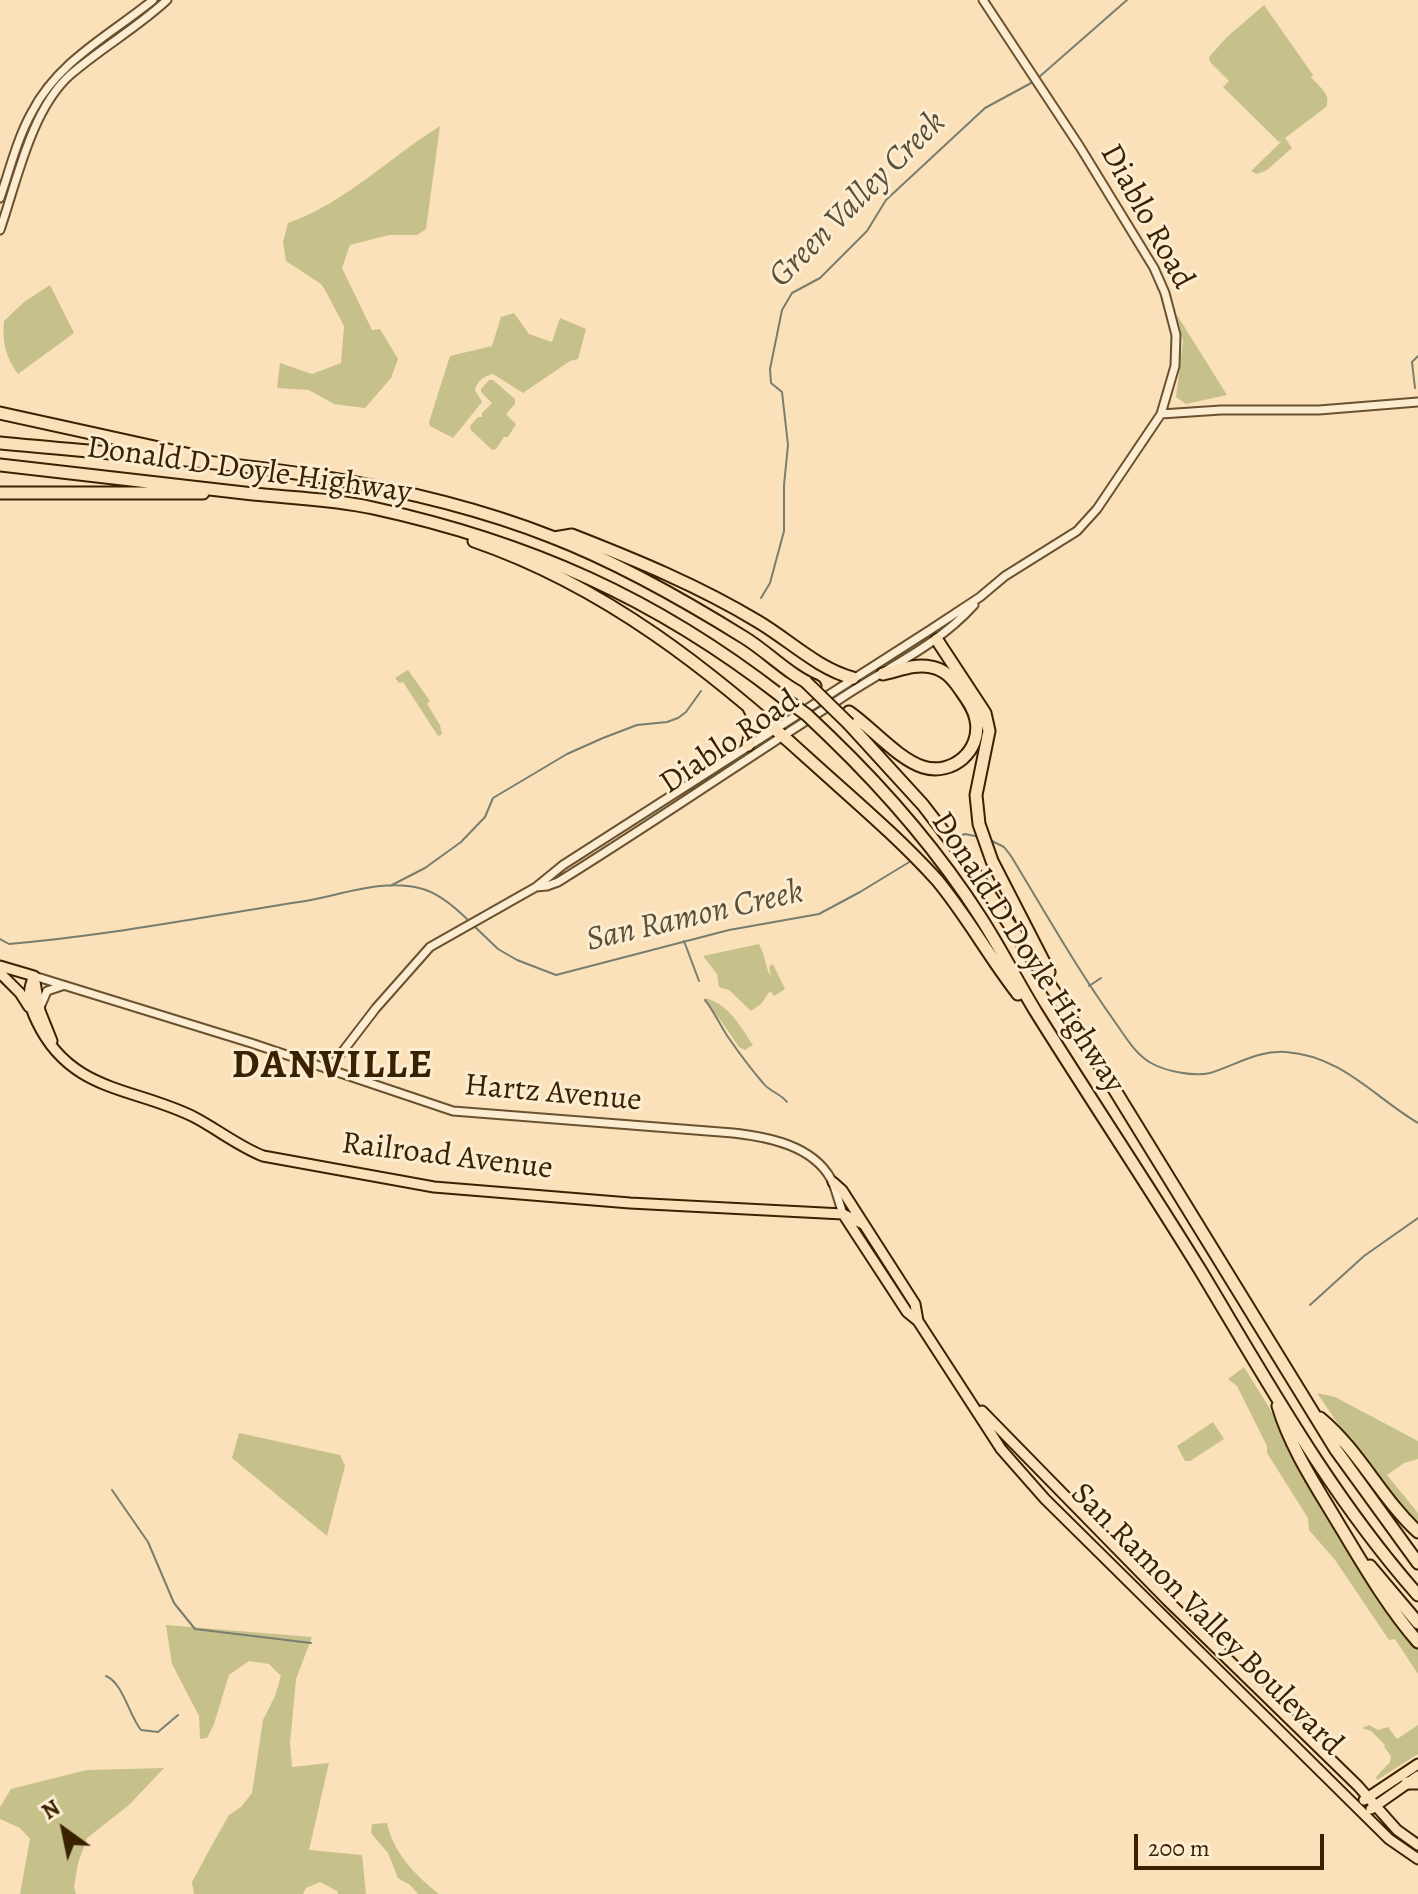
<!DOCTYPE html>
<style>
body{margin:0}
#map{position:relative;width:1418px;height:1894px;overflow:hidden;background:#fbe1b9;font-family:Alegreya,serif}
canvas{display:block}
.north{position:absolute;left:24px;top:1790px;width:80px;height:80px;-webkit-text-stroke:6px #fcecd2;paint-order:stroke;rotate:327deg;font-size:22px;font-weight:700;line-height:32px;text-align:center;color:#3a2201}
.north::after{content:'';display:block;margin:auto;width:28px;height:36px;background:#3a2201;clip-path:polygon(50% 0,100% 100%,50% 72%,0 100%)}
.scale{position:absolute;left:1134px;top:1834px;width:190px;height:36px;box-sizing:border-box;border:4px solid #3a2201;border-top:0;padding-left:10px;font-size:24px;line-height:28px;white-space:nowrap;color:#3a2201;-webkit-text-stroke:6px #fcecd2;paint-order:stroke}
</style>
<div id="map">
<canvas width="1418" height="1894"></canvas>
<div class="north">N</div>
<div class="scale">200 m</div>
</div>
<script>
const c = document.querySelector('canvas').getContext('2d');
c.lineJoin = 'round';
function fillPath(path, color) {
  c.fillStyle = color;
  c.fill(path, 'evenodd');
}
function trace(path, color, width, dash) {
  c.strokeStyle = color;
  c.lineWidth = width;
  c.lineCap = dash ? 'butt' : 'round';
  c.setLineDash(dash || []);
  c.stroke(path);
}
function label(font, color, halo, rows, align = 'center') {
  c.font = font + ' Alegreya,serif';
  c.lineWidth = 6;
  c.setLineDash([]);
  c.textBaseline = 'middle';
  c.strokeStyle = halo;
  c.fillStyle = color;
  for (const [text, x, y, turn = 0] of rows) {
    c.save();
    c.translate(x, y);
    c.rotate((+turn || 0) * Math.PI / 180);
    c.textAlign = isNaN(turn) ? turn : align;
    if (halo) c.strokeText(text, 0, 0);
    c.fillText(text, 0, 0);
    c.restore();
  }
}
fillPath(new Path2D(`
 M1264,5L1313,75L1311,77C1319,87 1332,94 1326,107L1285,138L1292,148L1267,170L1257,174L1251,171L1282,141L1279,142L1223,87L1229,81L1210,62L1209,57L1227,37Z
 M440,126L426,229L417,235H389L350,245L342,268L372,330L380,329L398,359L391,378L365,408L334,404L309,390L277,388L280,363L312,374L341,363L344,326L325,290L321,284L286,261L283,242L288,223C345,203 389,158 440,126Z
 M50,285L74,333L18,374C6,358 2,342 4,321L24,302Z
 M514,313L529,334L552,342L560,318L586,329L578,359L570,361L523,393L493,374C484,376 477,381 475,390L482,402L453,438L430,426L429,422L450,356L492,346L501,317Z
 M1177,315L1227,395L1186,404L1176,397L1183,341Z
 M489,380H493L515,399V404L506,414L516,424L508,437H504L496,449L492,450L471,430L470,426L478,417H482V413L492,403L481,392V389Z
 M408,670L430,701L427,704L440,725L442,734L438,736L403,682L399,683L395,678Z
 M759,944C766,957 765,967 771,977L769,967L773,964L785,989L774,996L770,991L761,1004L751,1011L729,990L719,987L717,974L703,956Z
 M705,998C729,1004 740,1026 753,1045L745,1050L739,1047Z
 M1244,1367L1270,1409L1312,1492L1355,1563L1418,1649V1674L1395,1639L1389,1640L1335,1560L1309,1530L1308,1518L1267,1453V1446L1237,1386L1228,1379Z
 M1317,1393L1335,1397L1418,1441V1459L1404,1463L1387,1475L1418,1513V1524C1378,1485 1348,1438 1317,1393Z
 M1213,1422L1224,1439L1190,1461H1185L1177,1446Z
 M239,1433L340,1455L345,1466L327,1536L232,1458Z
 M166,1625L312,1637L296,1679L290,1743L292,1767L329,1763L309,1850L362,1855L366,1894H338L337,1891L320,1882L306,1888L303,1894H194L192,1882L212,1845L229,1815L241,1807L252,1793L263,1720L275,1696L281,1676L269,1664L249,1661L229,1675L214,1724L207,1738L200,1739L199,1716L172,1664Z
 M1369,1725L1378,1730L1388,1727L1397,1739L1418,1725V1754L1377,1780L1376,1777L1390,1762L1391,1756L1384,1747L1385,1745L1371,1731L1362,1728Z
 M164,1768L129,1805L87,1838L78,1863L74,1887L76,1894H20L30,1839L20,1828L0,1819V1807L11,1789L87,1770Z
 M387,1823C394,1854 415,1875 439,1894H418L410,1885L398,1878L388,1853L371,1833L372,1824Z`), '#c6c18a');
trace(new Path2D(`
 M1038,78L1127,0
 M1415,388L1412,362L1418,356
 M761,598L770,583L784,531V485L788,445L782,392L771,383L770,369L782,310L792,293L820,278L867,231L886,200L985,108L1033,82
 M955,838L965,834L980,837
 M990,840L1004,847L1011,856C1045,912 1077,969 1115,1022C1125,1036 1135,1054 1151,1063C1165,1071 1194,1077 1210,1073C1236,1065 1258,1050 1286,1052C1342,1056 1374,1097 1418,1123
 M390,886L425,868L461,842L485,817L493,798L567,754L603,738L637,725L667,722L678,718L686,712L701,691
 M474,926L498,949L517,960L556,975L729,930L819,914L860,892L911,861
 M0,939L9,944C106,936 202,917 299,902C336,897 381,878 419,888C438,892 456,908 469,921
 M684,941L699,981
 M1089,986L1101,978
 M705,1000C714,1011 720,1025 728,1037C739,1053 751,1069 763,1083C770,1092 780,1093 787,1102
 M1310,1305L1364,1256L1418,1218
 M112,1490L148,1542L174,1603L195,1629L311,1643
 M106,1676C123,1683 129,1715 141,1730L158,1732L178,1715`), '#787e6f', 2);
const minor = new Path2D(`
 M0,198C10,169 17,139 32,112C58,61 110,35 153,0
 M0,230C17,181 31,110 70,75C101,48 137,28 167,0
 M1161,414L1221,410H1319L1418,402
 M536,887L547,886L558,882C653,823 746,759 840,699C886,668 936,647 974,605
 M34,976L251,1043L453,1111L733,1133C768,1137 812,1145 831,1179C836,1189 839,1203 843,1214
 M41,1005L47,991L62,986
 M330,1068L376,1008L430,947L536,887L563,865L930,630L980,597L1005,576L1077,531L1097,509L1161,414L1175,366L1176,335L1165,293L1154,268L1080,147L983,0`);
const major = new Path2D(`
 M0,966L34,976
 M0,973L20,993L29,1007
 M34,976C26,993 29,1006 37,1022C71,1093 134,1087 194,1117C217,1129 238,1146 263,1156L434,1187L630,1203L843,1214L863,1224
 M34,976L40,1011L52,1041
 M833,1182L842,1190L915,1304L918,1321
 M843,1214L907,1312L918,1321L1001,1449L1045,1499L1389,1839L1418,1859
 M982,1411L1167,1600L1358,1786L1397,1830L1418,1845
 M1364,1800L1418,1764
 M1371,1809L1418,1776`);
const highway = new Path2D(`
 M0,413L200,457
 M0,443C186,461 377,468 552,537C619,563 684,600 745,638C769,653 789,675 815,686
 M0,465C84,474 168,484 253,494C292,498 334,499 373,508C529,542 655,598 781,696
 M0,493H203
 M554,538L572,535C636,560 699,586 757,621C788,639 818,669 853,678
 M474,541C605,586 712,671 813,763C855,801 899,838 937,880C967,916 989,957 1018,994
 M937,640L985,713L989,731L976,795L979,824L992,861L1049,972
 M849,712C872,728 898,759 923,767C952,776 982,751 976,720C974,708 966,698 959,688C952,678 944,669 931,667C915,663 898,671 883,674
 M849,724L923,805L973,870L1057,996L1336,1450L1418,1563
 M830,737C887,792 938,851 981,918C1001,949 1017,981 1036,1012C1091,1100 1148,1185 1202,1273C1268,1383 1332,1498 1418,1595
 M748,745L754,718L749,708
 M1278,1406C1290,1447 1316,1486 1338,1523C1363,1564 1386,1605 1418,1642
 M1320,1418C1359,1450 1381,1498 1418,1532
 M1370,1566L1418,1623
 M1407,1783H1418`);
trace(minor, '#6a522f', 11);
trace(major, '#3a2201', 13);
trace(highway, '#3a2201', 15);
trace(minor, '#fcecd2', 7);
trace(major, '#fbe1b9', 9);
trace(highway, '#fbe1b9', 11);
const highwayBridge = new Path2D(`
 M806,682L849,724
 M781,696L807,715L830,737`);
trace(highwayBridge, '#3a2201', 15, []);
trace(highwayBridge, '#fbe1b9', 11);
label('32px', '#3a2201', '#fcecd2', [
 ["Diablo Road",1146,217,61],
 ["Donald D Doyle Highway",249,471,8],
 ["Diablo Road",730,743,-34],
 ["Donald D Doyle Highway",1027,953,57],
 ["Hartz Avenue",553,1094,5],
 ["Railroad Avenue",447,1157,7],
 ["San Ramon Valley Boulevard",1206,1620,45]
]);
label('italic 34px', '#595038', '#fcecd2', [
 ["Green Valley Creek",858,200,-45],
 ["San Ramon Creek",695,917,-13]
]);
c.letterSpacing = '2px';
label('bold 40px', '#3a2201', '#fcecd2', [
 ["DANVILLE",333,1067]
]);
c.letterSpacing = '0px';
</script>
